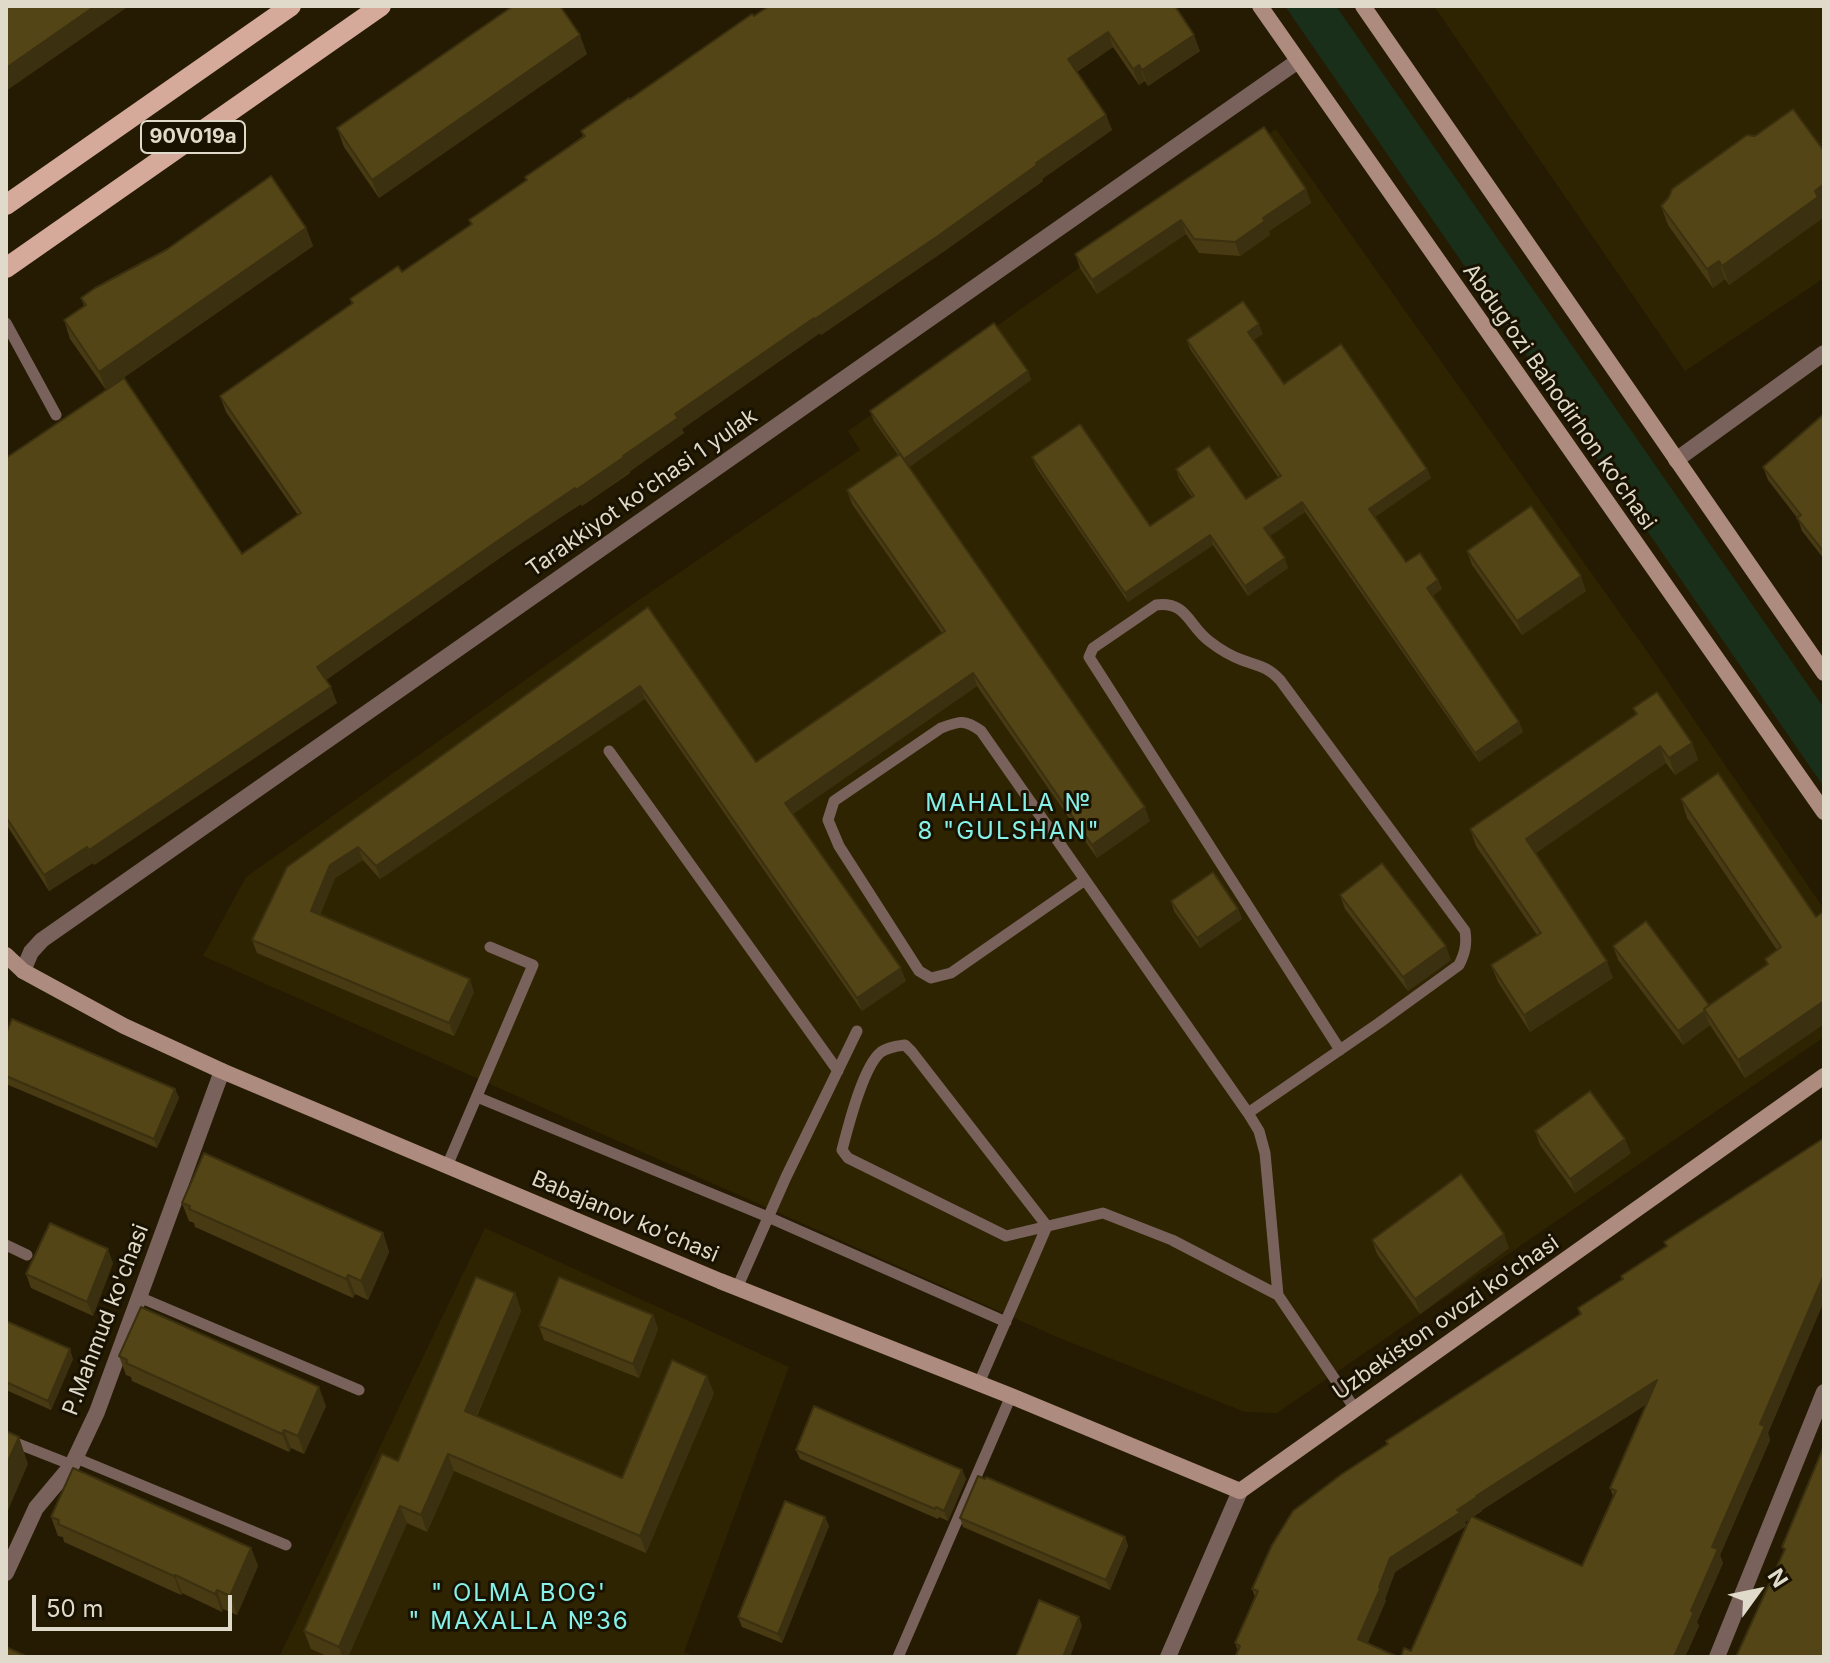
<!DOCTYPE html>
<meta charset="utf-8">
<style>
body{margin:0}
#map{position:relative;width:1830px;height:1663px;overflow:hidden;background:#241b02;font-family:Inter,sans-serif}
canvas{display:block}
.frame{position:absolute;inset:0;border:8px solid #dfdaca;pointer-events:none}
.north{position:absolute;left:1718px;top:1551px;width:80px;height:80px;-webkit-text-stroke:6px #1a1200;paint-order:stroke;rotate:57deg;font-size:22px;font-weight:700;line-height:32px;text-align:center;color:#dfdaca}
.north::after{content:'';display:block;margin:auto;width:28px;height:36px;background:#dfdaca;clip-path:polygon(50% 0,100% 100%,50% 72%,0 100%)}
.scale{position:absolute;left:32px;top:1595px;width:200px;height:36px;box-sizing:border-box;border:4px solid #dfdaca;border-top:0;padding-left:10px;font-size:24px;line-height:28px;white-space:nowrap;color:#dfdaca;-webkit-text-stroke:6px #1a1200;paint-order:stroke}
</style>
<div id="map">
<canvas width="1830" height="1663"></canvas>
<div class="frame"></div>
<div class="north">N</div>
<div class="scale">50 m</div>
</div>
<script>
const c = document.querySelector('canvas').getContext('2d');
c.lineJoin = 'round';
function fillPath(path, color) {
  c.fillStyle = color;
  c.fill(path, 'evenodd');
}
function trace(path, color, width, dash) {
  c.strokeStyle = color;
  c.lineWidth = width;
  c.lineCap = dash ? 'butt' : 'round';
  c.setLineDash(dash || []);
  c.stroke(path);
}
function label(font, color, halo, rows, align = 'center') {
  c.font = font + ' Inter,sans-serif';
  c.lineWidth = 6;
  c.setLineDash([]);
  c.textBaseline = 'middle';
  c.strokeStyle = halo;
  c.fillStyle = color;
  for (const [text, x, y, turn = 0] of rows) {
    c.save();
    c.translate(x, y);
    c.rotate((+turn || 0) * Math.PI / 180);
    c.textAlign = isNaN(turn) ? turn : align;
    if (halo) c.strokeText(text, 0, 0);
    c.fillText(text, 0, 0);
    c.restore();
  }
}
fillPath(new Path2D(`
 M1434,6H1824V278L1685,371Z
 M1276,129L1651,657L1824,909V1037L1277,1413L1245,1412L1057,1337L203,956L246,877L633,604L860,450L848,431Z
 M485,1228L789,1367L684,1652L695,1657H279Z`), '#2f2401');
fillPath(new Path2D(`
 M1285,6H1336L1824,708V787Z`), '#1a2f1a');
trace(new Path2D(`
 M6,323L56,415
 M609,751L838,1071
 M1085,880L951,973L931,978L919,971L839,846L828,820L834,801L941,728C960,721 965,719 981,731L1248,1113L1259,1131L1265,1153L1278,1295L1355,1409
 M477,1097L768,1217L1006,1322
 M1248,1113L1379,1023L1459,965C1465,953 1467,944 1465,931L1280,680C1267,666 1258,666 1242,660C1231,656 1218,648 1209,641C1188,625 1187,601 1156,605L1093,648L1089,657L1340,1050
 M447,1166L533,965L490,947
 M6,1245L27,1255
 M737,1288L786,1177L857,1031
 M139,1297L359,1390
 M979,1383L1047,1226L912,1052L905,1045C898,1046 888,1047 881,1052C863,1066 848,1127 842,1150L848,1158L1006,1236L1103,1213L1172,1240L1278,1295
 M6,1439L72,1465
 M76,1458L286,1545
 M898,1657L1011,1396`), '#78625b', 11);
trace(new Path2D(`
 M1676,460L1824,353
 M23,971L31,952L42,940L1298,61
 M6,1573L36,1508L72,1465L97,1412L222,1071
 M1168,1657L1240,1491
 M1717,1657L1824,1392`), '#78625b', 16);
trace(new Path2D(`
 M1260,6L1824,812
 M1363,6L1824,673
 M6,955L23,971L124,1026L222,1071L720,1281L1011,1396L1240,1491L1824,1076`), '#ad8b7f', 16);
trace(new Path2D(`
 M6,205L291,6
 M6,268L381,6`), '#d6aa9b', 20);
fillPath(new Path2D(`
 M1175,6L1200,51L1148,86L1145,81L1139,85L1113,47L1077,72L1106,115L1112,130L1042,179L1043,181L943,252L821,335L820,333L682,429L684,433L629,471L630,473L582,506L581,504L514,548L326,680L337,703L94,865L93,863L49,891L6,824V458L242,554L298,515L226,412L220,396L352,304L350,299L402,272L471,225L469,220L526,180L525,177L583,136L581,131L754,16Z
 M587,54L379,198L344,147L337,128Z
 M1264,127L1306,189L1311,203L1269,231L1270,235L1240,256L1199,253L1186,234L1097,294L1080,268L1075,254Z
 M1661,206L1823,209L1824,217L1729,285L1725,279L1713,288L1668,225Z
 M306,228L313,246L106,390L70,339L64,320L84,306L81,298Z
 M1263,334L1253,340L1284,384L1427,469L1431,478L1375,517L1406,562L1438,580L1442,589L1432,596L1519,722L1523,732L1479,762L1305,512L1270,536L1288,568L1248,596L1213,545L1128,602L1036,467L1032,457L1150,526L1192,497L1179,478L1176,469L1246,499L1278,477L1190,349L1187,340Z
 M1028,371L1031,380L909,467L1150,821L1097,858L977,686L793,814L906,981L862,1011L645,699L380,879L363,860L335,878L320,915L474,992L454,1036L257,953L252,940L287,867L648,607L756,762L942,633L852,504L847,490L898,455L874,421L870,411Z
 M1824,414V559L1802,531L1798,519L1768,480L1763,467Z
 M1467,551L1586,591L1522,635L1472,565Z
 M1633,708L1692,743L1698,760L1675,775L1666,763L1535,853L1613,978L1530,1032L1498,982L1491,965L1537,935L1476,846L1470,829L1636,715Z
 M1681,799L1816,917L1824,911V1024L1745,1078L1710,1025L1683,1045L1618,960L1613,946L1709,1005L1767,965L1765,959L1777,950L1687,818Z
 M1340,895L1451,960L1408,991L1345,909Z
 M1171,901L1238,909L1242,919L1200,948L1174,911Z
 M6,1034L175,1089L179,1098L157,1148L6,1084Z
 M1535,1131L1631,1153L1575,1193L1540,1145Z
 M1824,1138V1301L1768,1433L1770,1440L1720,1555L1723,1563L1697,1622L1699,1626L1685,1657H1401L1411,1651L1470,1519L1465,1522L1466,1526L1395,1572L1385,1599L1386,1601L1238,1651L1235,1643L1255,1597L1252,1589L1387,1445L1386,1441L1580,1315L1578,1308L1622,1280L1621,1276L1666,1247L1664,1242ZM1647,1404L1610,1488L1613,1496L1582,1566L1473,1517L1482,1511V1510Z
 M182,1203L383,1233L389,1252L368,1300L355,1294L353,1298L195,1227L194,1223L189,1221Z
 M1372,1240L1509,1248L1420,1314L1377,1254Z
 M113,1263L93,1316L31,1288L26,1274Z
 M515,1293L521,1311L477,1416L622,1478L714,1393L646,1553L454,1471L427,1532L407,1523L348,1657H329L311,1649L304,1631L398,1461Z
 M653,1315L658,1329L639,1378L544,1340L539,1326Z
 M6,1321L73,1359L51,1410L6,1390Z
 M119,1356L326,1406L304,1454L291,1448L289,1452L132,1381L131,1377L126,1375Z
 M796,1450L962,1470L966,1479L948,1521L939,1517L938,1519L800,1459Z
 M51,1517L251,1548L258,1566L237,1615L223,1609L222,1612L182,1593L181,1595L64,1542L63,1537L58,1536Z
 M825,1517L829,1526L782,1643L742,1627L738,1617Z
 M960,1518L1125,1537L1128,1546L1110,1590L963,1527Z`), '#483b13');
fillPath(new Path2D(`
 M95,6H129L6,91V68Z
 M1108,32L1113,47L1073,74L1068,59Z
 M580,35L587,54L379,198L372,180Z
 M1194,35L1200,51L1148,86L1142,70Z
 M1139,65L1145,81L1139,85L1133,69Z
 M1106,115L1112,130L1042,179L1043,181L943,252L821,335L815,319Z
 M1824,184V208L1823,209L1824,217L1729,285L1722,266Z
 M1306,189L1311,203L1269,231L1270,235L1240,256L1235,242L1263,218Z
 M1181,220L1186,234L1097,294L1092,280Z
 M306,228L313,246L106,390L99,372Z
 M1719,261L1725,279L1713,288L1707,269Z
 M814,318L820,333L682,429L684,433L582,506L576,490L675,414Z
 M1259,324L1263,334L1251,342L1248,332Z
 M1028,371L1031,380L907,469L904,459Z
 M1427,469L1431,478L1373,518L1369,509Z
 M575,488L581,504L514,548L323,682L317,667L509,533Z
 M1302,502L1305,512L1267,538L1264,528Z
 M1210,535L1213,545L1128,602L1125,593Z
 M1285,558L1288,568L1248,596L1245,586Z
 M1581,576L1586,591L1522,635L1517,621Z
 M1438,580L1442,589L1430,598L1427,588Z
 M973,673L977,686L790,816L785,803Z
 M640,686L645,699L380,879L376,866Z
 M331,687L337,703L94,865L89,850Z
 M1519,722L1523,732L1479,762L1475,753Z
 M1692,743L1698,760L1675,775L1669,758Z
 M1660,746L1666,763L1532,856L1526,839Z
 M1145,807L1150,821L1097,858L1092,845Z
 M87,847L93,863L49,891L44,875Z
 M358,847L363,860L335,878L316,924L311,911L330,865Z
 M1238,909L1242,919L1200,948L1197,938Z
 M1446,946L1451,960L1408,991L1403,977Z
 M1607,961L1613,978L1530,1032L1524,1015Z
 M901,968L906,981L862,1011L857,998Z
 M470,979L474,992L454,1036L449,1023Z
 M1824,1001V1024L1745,1078L1738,1060Z
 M1704,1011L1710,1025L1683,1045L1678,1031Z
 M175,1089L179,1098L157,1148L154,1139Z
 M1625,1139L1631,1153L1575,1193L1570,1179Z
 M383,1233L389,1252L368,1300L361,1281Z
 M1504,1234L1509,1248L1420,1314L1415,1299Z
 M108,1249L113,1263L93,1316L87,1302Z
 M348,1275L355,1294L353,1298L346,1279Z
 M1824,1275V1301L1768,1433L1770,1440L1720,1555L1723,1563L1697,1622L1699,1626L1685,1657H1674L1712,1547L1760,1424Z
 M515,1293L521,1311L471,1428L465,1411Z
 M653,1315L658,1329L639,1378L633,1364Z
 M70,1349L73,1359L51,1410L48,1401Z
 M707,1376L714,1393L646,1553L640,1536Z
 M1657,1380L1662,1394L1482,1510V1511L1465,1522L1466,1526L1395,1572L1385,1599L1386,1601L1363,1654L1358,1639L1390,1558L1476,1496Z
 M319,1387L326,1406L304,1454L298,1436Z
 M284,1430L291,1448L289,1452L282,1434Z
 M19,1437L28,1464L6,1515V1466Z
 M448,1454L454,1471L427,1532L421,1515Z
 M962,1470L966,1479L948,1521L944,1511Z
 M400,1506L407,1523L348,1657H342L339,1647Z
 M825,1517L829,1526L782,1643L778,1634Z
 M1125,1537L1128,1546L1110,1590L1106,1580Z
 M251,1548L258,1566L237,1615L230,1596Z
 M175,1575L182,1593L181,1595L174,1576Z
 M217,1590L223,1609L222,1612L215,1594Z
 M1079,1617L1082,1626L1070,1657H1063Z`), '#3b300f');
const building = new Path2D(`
 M6,6H95L6,68Z
 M513,6H560L580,35L372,180L337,128Z
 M769,6H1175L1194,35L1142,70L1139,65L1133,69L1108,32L1068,59L1106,115L1036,163L1037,165L938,236L815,319L814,318L675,414L678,418L623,456L624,457L576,490L575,488L509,533L317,667L331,687L89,850L87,847L44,875L6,817V458L124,378L242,554L301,513L220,396L353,303L350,299L398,266L402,272L472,224L469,220L527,180L525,177L585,136L581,131L629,98L630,99L752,14L754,16Z
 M1793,109L1824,151V184L1815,191L1818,197L1722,266L1719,261L1707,269L1661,206L1669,197L1672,189L1747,135L1755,136Z
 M1264,127L1306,189L1263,218L1265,221L1235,242L1194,239L1181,220L1092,280L1075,254Z
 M271,176L306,228L99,372L64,320L86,305L81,298L95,288L166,250Z
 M1243,301L1259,324L1248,332L1284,384L1341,344L1427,469L1369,509L1406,562L1420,553L1438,580L1427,588L1519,722L1475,753L1302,502L1264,528L1285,558L1245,586L1210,535L1125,593L1032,457L1080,424L1150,526L1194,496L1176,469L1209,446L1246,499L1281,476L1187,340Z
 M994,323L1028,371L904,459L870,411Z
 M1824,414V552L1797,518L1801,515L1763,467Z
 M900,454L1145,807L1092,845L973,673L785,803L901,968L857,998L640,686L376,866L358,847L330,865L311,911L470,979L449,1023L252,940L287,867L648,607L756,762L945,631L847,490Z
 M1531,506L1581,576L1517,621L1467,551Z
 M1657,692L1692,743L1669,758L1660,746L1526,839L1607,961L1524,1015L1491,965L1541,933L1470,829L1637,714L1633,708Z
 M1718,773L1816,917L1824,911V1001L1738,1060L1704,1009L1768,964L1765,959L1781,947L1681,799Z
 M1382,863L1446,946L1403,977L1340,895Z
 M1213,872L1238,909L1197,938L1171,901Z
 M1646,921L1709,1005L1704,1009L1705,1011L1678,1031L1613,946Z
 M12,1019L175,1089L154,1139L6,1076V1034Z
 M1590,1091L1625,1139L1570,1179L1535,1131Z
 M1824,1138V1275L1760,1424L1765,1426L1712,1547L1718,1549L1691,1611L1694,1612L1674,1657H1401L1404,1648L1411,1651L1471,1516L1582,1566L1616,1491L1610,1488L1657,1380L1476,1496L1477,1497L1457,1510L1461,1512L1390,1558L1379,1587H1381L1358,1639L1398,1657H1235L1240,1646L1235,1643L1258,1591L1252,1589L1272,1545L1293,1511L1342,1474L1388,1444L1386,1441L1581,1314L1578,1308L1623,1279L1621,1276L1667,1246L1664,1242Z
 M204,1153L383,1233L361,1281L348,1275L346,1279L189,1209L190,1206L182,1203Z
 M1461,1174L1504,1234L1415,1299L1372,1240Z
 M50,1223L108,1249L87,1302L26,1274Z
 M476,1277L515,1293L465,1411L622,1478L672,1360L707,1376L640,1536L448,1454L421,1515L400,1506L339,1647L304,1631L382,1454L398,1461Z
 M559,1277L653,1315L633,1364L539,1326Z
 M141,1307L319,1387L298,1436L284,1430L282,1434L126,1363L127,1360L119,1356Z
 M6,1321L70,1349L48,1401L6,1382Z
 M814,1406L962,1470L944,1511L936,1507L935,1509L796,1450Z
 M6,1431L19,1437L6,1466Z
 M1824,1446V1657H1736L1785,1549L1782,1547Z
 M73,1468L251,1548L230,1596L217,1590L215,1594L175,1575L174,1576L58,1524L59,1520L51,1517Z
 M978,1476L985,1479L986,1477L1125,1537L1106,1580L960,1518Z
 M785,1501L825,1517L778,1634L738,1617Z
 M1039,1600L1079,1617L1063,1657H1016Z
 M6,1647L28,1657H6Z`);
fillPath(building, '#544516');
trace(building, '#3b300f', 2);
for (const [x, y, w] of [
 [193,137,104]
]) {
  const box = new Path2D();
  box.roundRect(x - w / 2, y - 16, w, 32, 6);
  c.fillStyle = '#1a1200';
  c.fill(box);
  trace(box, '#dfdaca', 2);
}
label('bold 20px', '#dfdaca', null, [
 ["90V019a",193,137]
]);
label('22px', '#dfdaca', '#1a1200', [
 ["Abdug’ozi Bahodirhon ko’chasi",1559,397,55],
 ["Tarakkiyot ko'chasi 1 yulak",642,493,-35],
 ["Babajanov ko'chasi",625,1217,23],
 ["Uzbekiston ovozi ko'chasi",1446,1318,-35],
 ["P.Mahmud ko'chasi",106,1320,-69]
]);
c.letterSpacing = '2px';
label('24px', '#86f1e9', '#1a1200', [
 ["MAHALLA №",1009,804],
 ["8 \"GULSHAN\"",1009,832],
 ["\" OLMA BOG'",519,1594],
 ["\" MAXALLA №36",519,1622]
]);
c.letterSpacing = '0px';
</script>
